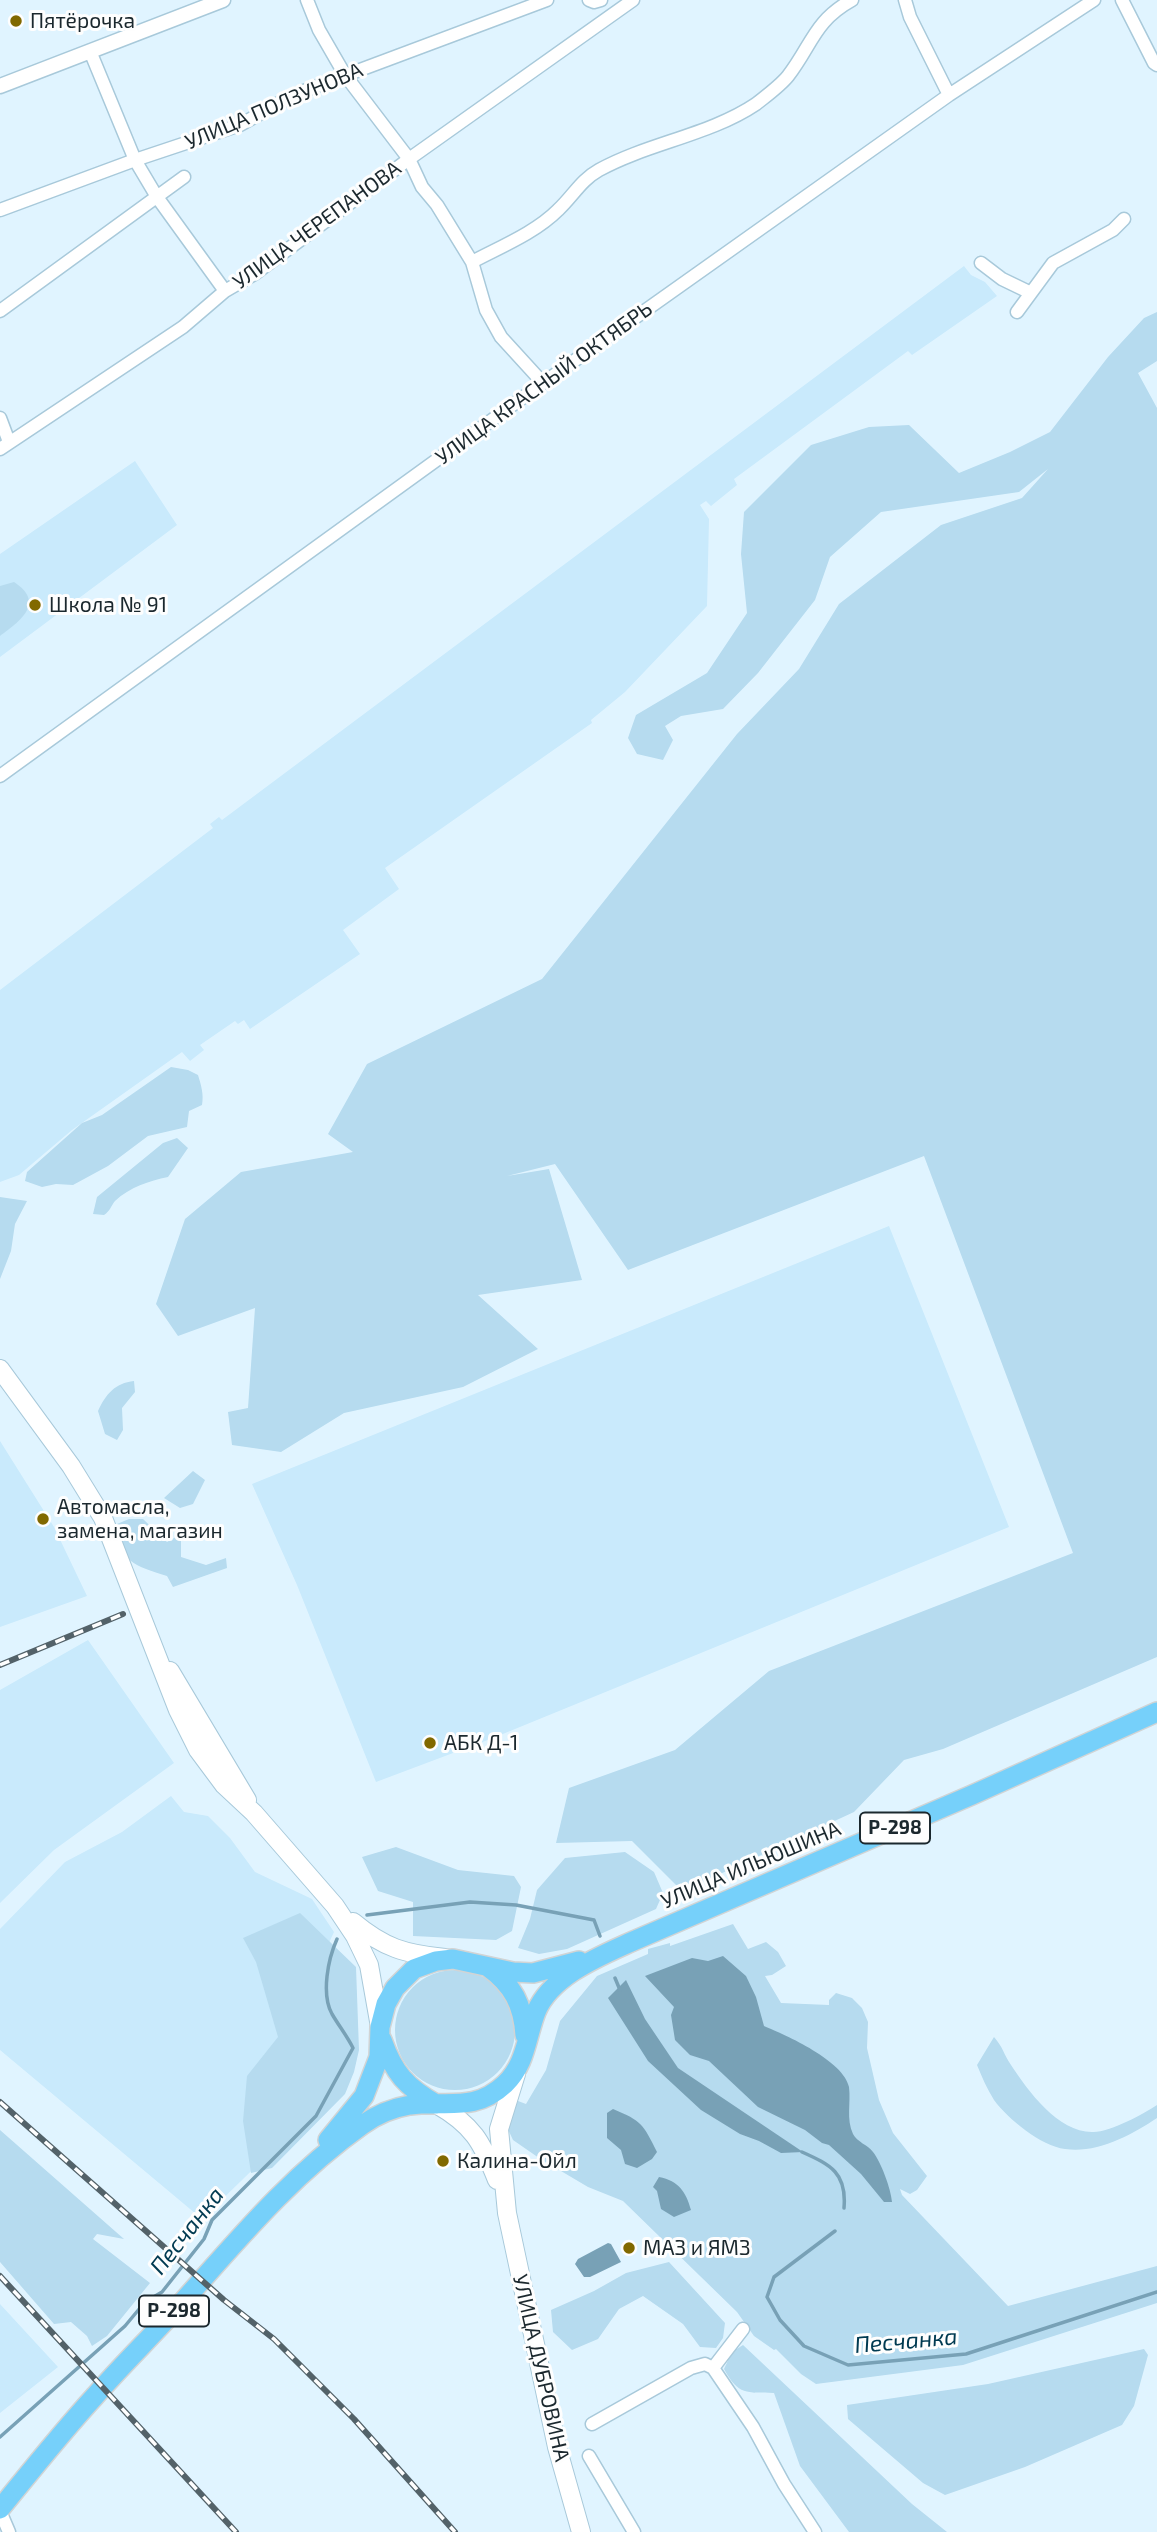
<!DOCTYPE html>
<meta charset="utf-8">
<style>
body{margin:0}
canvas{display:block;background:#e0f4ff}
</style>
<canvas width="1157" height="2532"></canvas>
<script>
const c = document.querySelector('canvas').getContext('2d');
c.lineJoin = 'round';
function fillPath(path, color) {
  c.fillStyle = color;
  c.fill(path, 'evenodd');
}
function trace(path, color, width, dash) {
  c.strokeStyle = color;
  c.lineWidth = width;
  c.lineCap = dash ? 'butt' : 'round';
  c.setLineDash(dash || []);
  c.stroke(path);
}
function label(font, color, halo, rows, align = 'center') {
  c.font = font + ' "Exo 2",sans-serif';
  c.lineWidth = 6;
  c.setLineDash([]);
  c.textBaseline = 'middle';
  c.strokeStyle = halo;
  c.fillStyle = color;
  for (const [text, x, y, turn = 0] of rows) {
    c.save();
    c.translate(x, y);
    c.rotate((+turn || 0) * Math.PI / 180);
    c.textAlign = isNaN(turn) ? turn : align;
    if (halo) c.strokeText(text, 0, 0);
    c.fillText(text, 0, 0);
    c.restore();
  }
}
fillPath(new Path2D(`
 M964,266L971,275L985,282L997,296L912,355L908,351L734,479L737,485L711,506L706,501L700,505L709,519L707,606L625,692L591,720L592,723L385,868L399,889L343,930L360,954L250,1029L244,1020L238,1024L235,1021L200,1045L204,1050L190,1061L182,1052L72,1130L19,1175L0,1182V990L213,828L210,824L219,817L222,820Z
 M135,461L177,525L0,657V554Z
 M889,1226L1009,1527L493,1738L376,1782L297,1585L252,1484Z
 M0,1441L54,1527L87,1596L0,1627Z
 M88,1640L174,1763L54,1850L0,1903V1690Z
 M171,1796L184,1812L208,1816L230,1838L255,1872L312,1899L334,1932L315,1973L280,2143L202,2219L0,2050V1929L65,1862L122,1832Z
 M0,2304L58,2367L0,2413Z`), '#c9eafc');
fillPath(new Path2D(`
 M1157,312V361L1138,373L1157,408V1657L943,1749L904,1760L854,1812L705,1881L681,1890L632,1841L556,1843L569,1788L675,1750L769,1671L1073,1553L924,1156L628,1270L555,1164L507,1176L549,1169L582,1280L478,1295L538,1349L463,1387L344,1413L281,1452L232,1445L228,1412L248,1408L255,1308L178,1336L156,1304L185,1219L241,1172L353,1152L328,1134L367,1064L542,979L737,734L799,669L839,604L941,525L1022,498L1048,469L1019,492L881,512L830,557L815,600L758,673L723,709L681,716L665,726L673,740L663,760L637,754L628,738L636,715L707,673L747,613L741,554L744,512L811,445L869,427L909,425L959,473L1010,452L1050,432L1108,357L1144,318Z
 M14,582C46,603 20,621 0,636V586Z
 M171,1067L188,1070L198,1075C201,1085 204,1094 202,1105L189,1111L187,1127L148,1136L108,1166L73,1185L56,1184L42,1187L25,1181L27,1172L82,1123L102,1115Z
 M177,1138L188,1148L168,1177C149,1181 130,1187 115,1201C111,1206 110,1211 104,1215L93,1214L97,1197L163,1143Z
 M0,1197L27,1201L15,1224L11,1251L0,1279Z
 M134,1381L135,1392L122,1408L123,1430L117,1440L105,1434L98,1411C106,1394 115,1383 134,1381Z
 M193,1471L205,1480L193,1504L180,1508L164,1498Z
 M129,1519H143L167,1542L181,1534V1557L206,1565L226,1558L227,1568L173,1587L167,1576C136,1566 117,1562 117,1524Z
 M396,1847L458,1870L514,1876L521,1887L512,1931L496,1940L413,1936V1902L378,1891L362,1857Z
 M625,1852L654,1872L663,1893L656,1909L567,1949L539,1954L518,1948L530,1919L537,1890L565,1858Z
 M300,1913L356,1967L359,2050L354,2072L345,2094L272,2168L251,2173L243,2121L247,2076L278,2037L256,1962L243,1938Z
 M733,1924L748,1949L766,1942L778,1952L786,1966L772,1975L765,1976L781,2003L829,2005V2000L836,1993L852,1998L862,2008L868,2022L867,2048L879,2100L893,2133L927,2176L917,2190L910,2194L900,2189L902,2195L1008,2306L1157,2266V2303L963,2365L816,2384L801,2374L776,2349L774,2350L754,2336L737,2312L623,2201L588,2187L539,2158L513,2140L506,2125L518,2101L526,2104L546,2070L560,2021L597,1976L648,1954V1949L670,1943V1946Z
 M395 2030a60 60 0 1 1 120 0a60 60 0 1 1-120 0Z
 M994,2037C1003,2047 1004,2055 1011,2065C1028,2091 1058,2132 1092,2132C1109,2133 1143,2114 1157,2105V2118C1132,2135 1096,2154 1065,2149C1041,2146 1008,2119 994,2100C987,2089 982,2077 977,2065Z
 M0,2130L124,2239L97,2234L93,2239L150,2283L107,2336L92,2346L87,2336L71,2322L54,2324L0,2262Z
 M669,2262L725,2323L723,2338L716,2348L700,2347L683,2324L643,2296L619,2309L598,2339L572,2350L553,2332L551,2310L594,2291L626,2273Z
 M743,2345L912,2504L947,2532H849L800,2466L774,2393C746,2392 739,2396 724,2369L732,2352Z
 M1144,2349L1148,2355L1134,2406L1122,2425L1025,2467L945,2495L923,2483L848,2419L847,2405L988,2384Z`), '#b6dbef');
fillPath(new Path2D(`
 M723,1956L746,1976L756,1997L764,2026C786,2035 844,2061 849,2087C851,2103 846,2119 853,2134C857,2142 868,2145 873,2152C881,2162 891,2189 892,2202H884L861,2174L829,2145L822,2143L805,2130L758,2107L709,2061L690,2055L675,2040L671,2015L674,2007L645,1976L692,1958L708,1961Z
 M626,1980L645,2019L678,2068L803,2152L781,2153L759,2141L740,2134L701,2110L648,2061L608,1998Z
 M613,2109C642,2121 643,2124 657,2152L652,2159L637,2168L625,2164L621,2150L607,2138V2113Z
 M659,2177C679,2181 686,2192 691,2210L674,2217L661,2209L657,2191L653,2187Z
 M608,2243L611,2244L621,2262L590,2277H584L575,2264L578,2259Z`), '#78a1b6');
trace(new Path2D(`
 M367,1915L470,1902L516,1905L594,1920L600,1936
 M615,1978L620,1990
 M802,2152C831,2165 847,2173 844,2208
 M835,2231L774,2277L767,2297L780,2320L804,2346L848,2365L966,2354L1157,2292
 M0,2437L125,2326L145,2302L162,2292L204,2239L212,2220L316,2116L353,2048C347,2036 339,2026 332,2014C321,1994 328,1959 337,1939`), '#78a1b6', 3.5);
const minor = new Path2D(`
 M307,0L319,30L345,75L409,159L422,187L437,205L472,262L486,310L501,337L543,383
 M589,0L594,2L601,0
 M905,0L910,17L949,95
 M1122,0L1154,63L1157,65
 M90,51L135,160L157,197L225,291
 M0,210L135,160L240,125L293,95L547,0
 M472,262C500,247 535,233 558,210C573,196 581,180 599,170C648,143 710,135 756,104C766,96 780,86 788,76C812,45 814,21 852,0
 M981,263L1002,279L1031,293
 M0,311L184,177
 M1017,312L1053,263L1113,230L1124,219
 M0,418L9,442
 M0,449L183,327L225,291L256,273L409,159L633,0
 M0,776L543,383L949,95L1094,0
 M713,2368L743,2329
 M592,2424L691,2368L705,2364L713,2368L753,2427L784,2484L815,2532
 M589,2456L634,2532
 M0,2511L9,2532`);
const tertiary = new Path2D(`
 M0,86L223,0`);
const secondary = new Path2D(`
 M0,1369L71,1466L103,1518L178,1710L198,1750L224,1785L254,1813L335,1906L355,1936L369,1965L380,2027
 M170,1671L247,1800
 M353,1922C384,1948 405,1954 445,1958
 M516,2074L499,2129L507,2213L557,2447L581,2532
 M436,2104C473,2125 482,2142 497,2180`);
const trunk = new Path2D(`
 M488,1967C513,1985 523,2005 525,2035
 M382,2040C394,2073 406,2087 436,2104
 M328,2140L364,2096L379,2057L380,2027L386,2004L395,1988L414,1969L436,1961L453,1959L513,1972L533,1973L579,1961
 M0,2509C31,2471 62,2432 95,2396C122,2365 151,2337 178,2307C236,2242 290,2176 362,2125C376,2115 392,2108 410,2105C446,2100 474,2113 505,2084C526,2064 526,2038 536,2012C551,1976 598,1957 631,1942L972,1795L1157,1712`);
trace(minor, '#a8c9da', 15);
trace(tertiary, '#a8c9da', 17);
trace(secondary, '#a8c9da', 20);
trace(trunk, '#d1d4d5', 22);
trace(minor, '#fff', 12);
trace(tertiary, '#fff', 14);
trace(secondary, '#fff', 18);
trace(trunk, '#76d0fa', 19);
const rail = new Path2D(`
 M0,1665L123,1614
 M0,2102L224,2300L274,2339L354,2419L455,2532
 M0,2276L236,2532`);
trace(rail, '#536269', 6);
trace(rail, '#fefefe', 3.5, [10]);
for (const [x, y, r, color] of [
 [16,21,7,"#816900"],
 [35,605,7,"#816900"],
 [43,1519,7,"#816900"],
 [430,1743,7,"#816900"],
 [443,2161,7,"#816900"],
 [629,2248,7,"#816900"]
]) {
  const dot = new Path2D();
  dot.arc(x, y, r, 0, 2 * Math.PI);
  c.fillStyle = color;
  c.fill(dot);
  trace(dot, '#fefefe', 2.5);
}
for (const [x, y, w] of [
 [895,1828,70],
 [174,2311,70]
]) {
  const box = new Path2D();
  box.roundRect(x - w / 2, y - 15.5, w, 31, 5);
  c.fillStyle = '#fefefe';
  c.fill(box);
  trace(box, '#1b282e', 2);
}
label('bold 19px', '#1b282e', null, [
 ["Р-298",895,1828],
 ["Р-298",174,2311]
]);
label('21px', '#1b282e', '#fefefe', [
 ["Пятёрочка",30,21],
 ["Школа № 91",49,605],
 ["Автомасла,",57,1507],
 ["замена, магазин",57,1531],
 ["АБК Д-1",444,1743],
 ["Калина-Ойл",457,2161],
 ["МАЗ и ЯМЗ",643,2248]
], 'left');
label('21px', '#1b282e', '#fefefe', [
 ["УЛИЦА ПОЛЗУНОВА",274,106,-23],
 ["УЛИЦА ЧЕРЕПАНОВА",317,225,-36],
 ["УЛИЦА КРАСНЫЙ ОКТЯБРЬ",544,383,-36],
 ["УЛИЦА ИЛЬЮШИНА",751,1865,-23],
 ["УЛИЦА ДУБРОВИНА",541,2368,77]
]);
label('italic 23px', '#003a51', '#fefefe', [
 ["Песчанка",187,2231,-52],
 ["Песчанка",906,2341,-5]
]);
</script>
